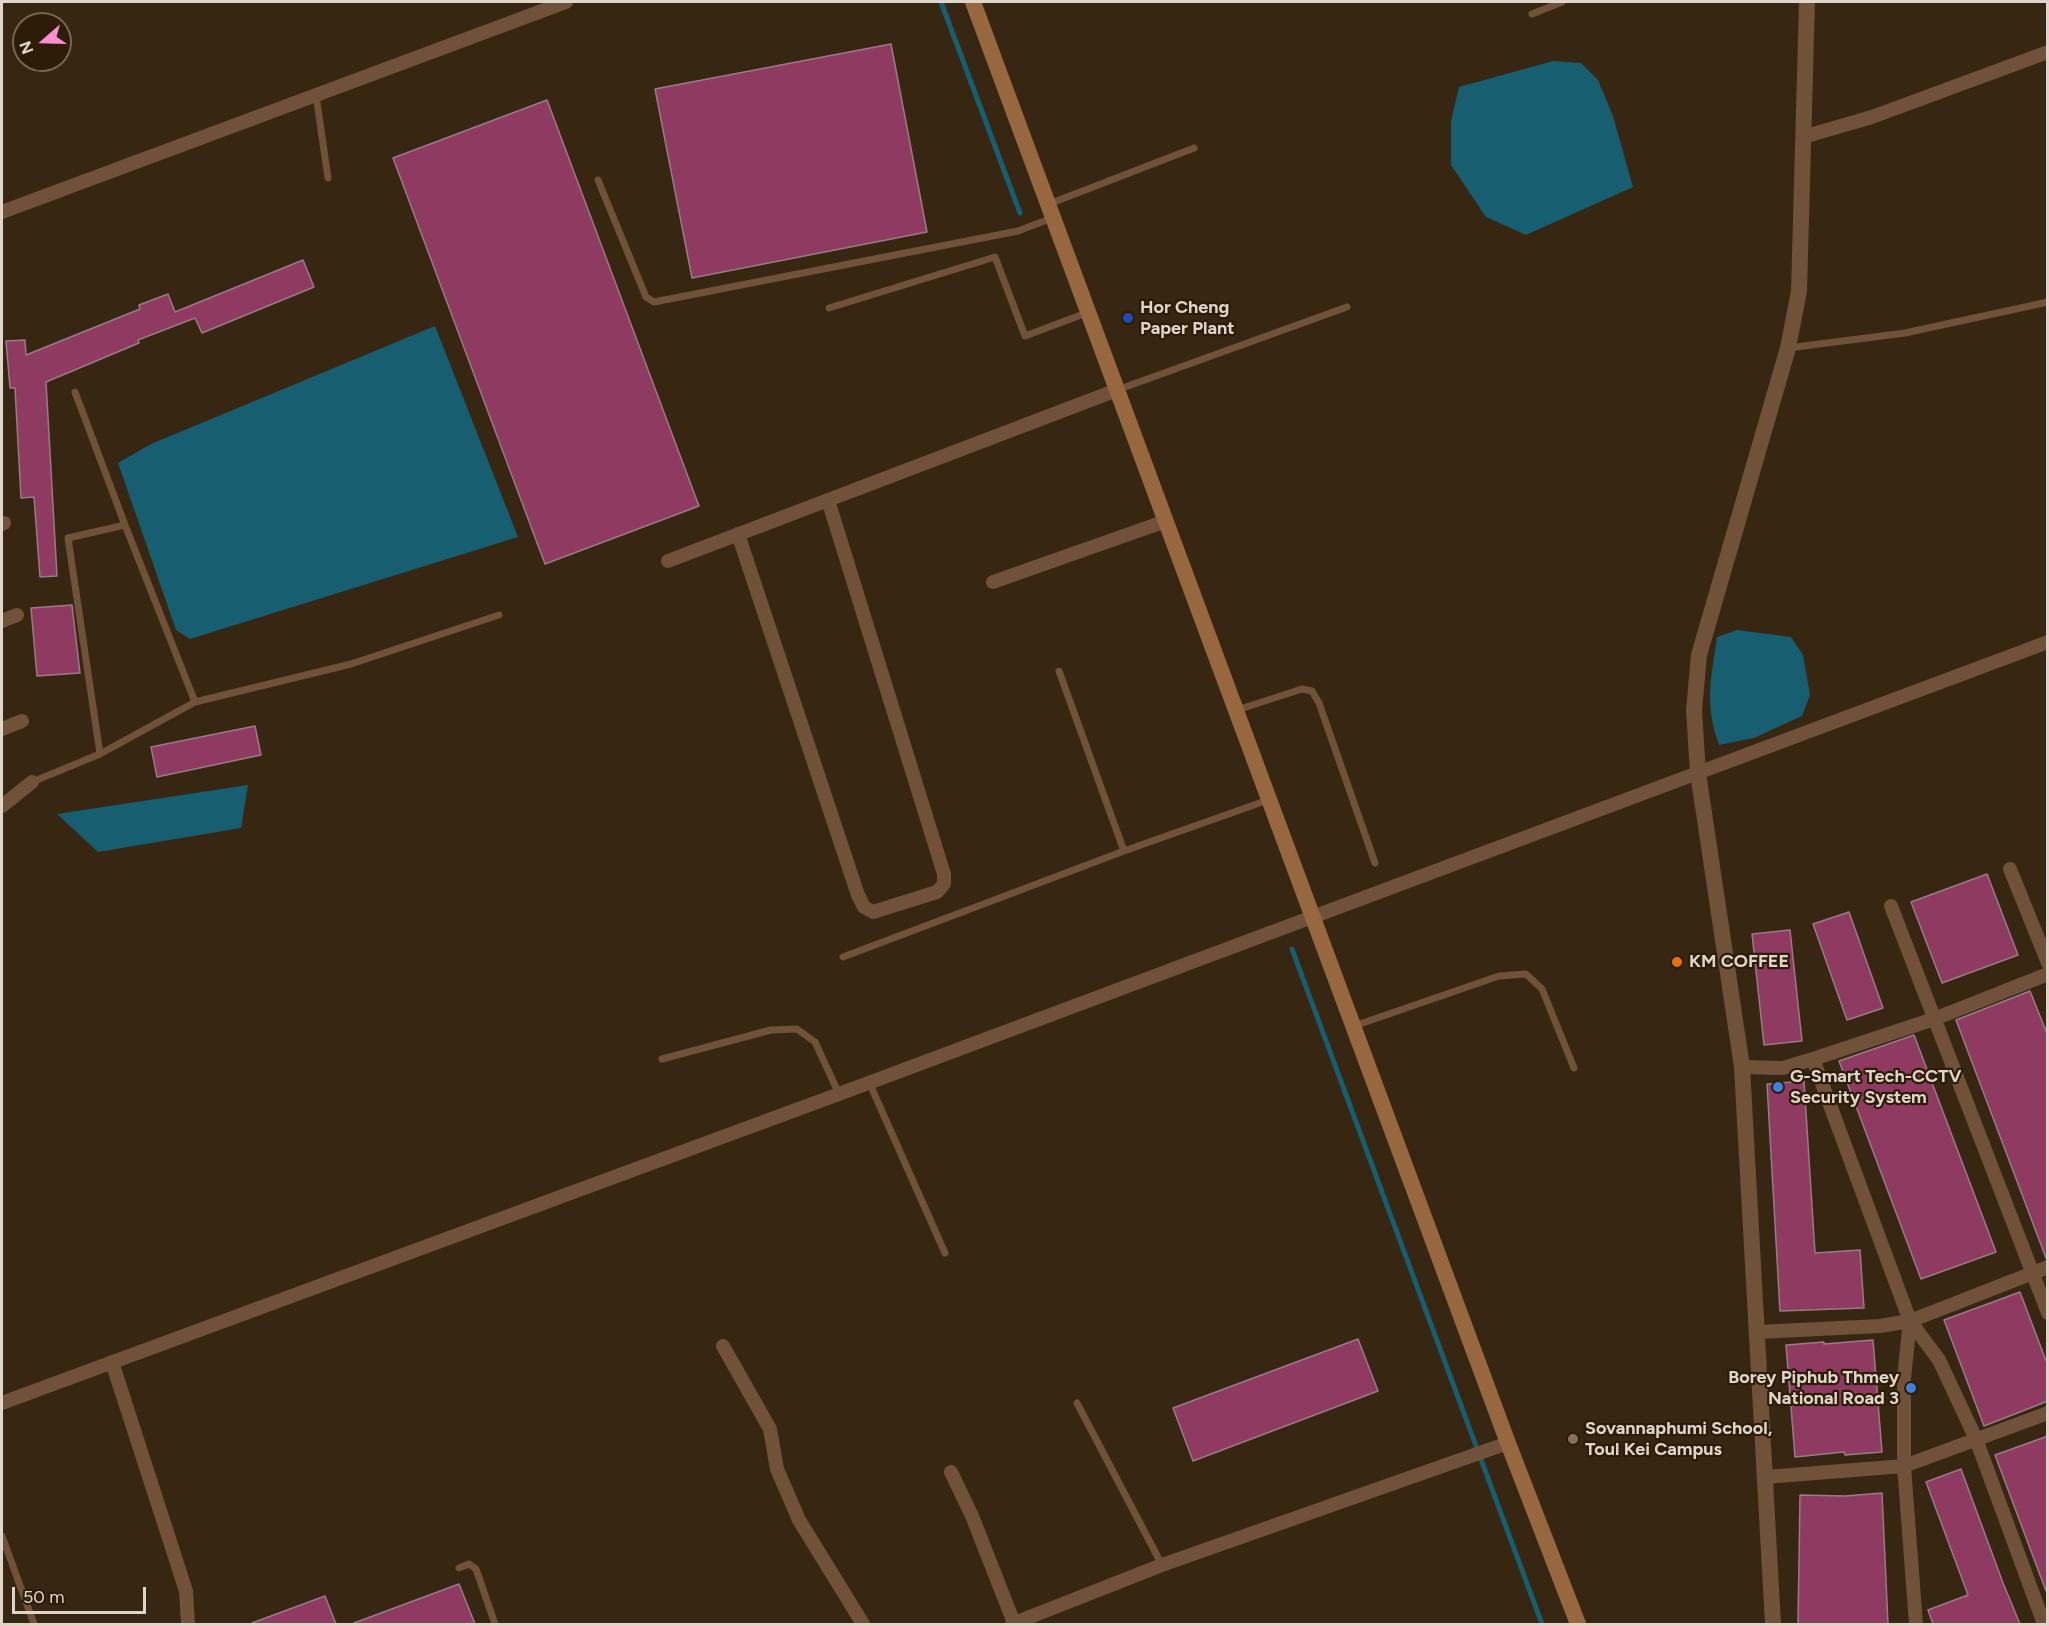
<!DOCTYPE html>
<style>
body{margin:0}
#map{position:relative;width:2049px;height:1626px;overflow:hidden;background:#362612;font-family:Figtree,sans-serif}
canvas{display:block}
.frame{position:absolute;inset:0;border:3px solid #e0d5c9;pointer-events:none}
.north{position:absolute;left:12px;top:12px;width:60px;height:60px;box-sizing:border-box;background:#2c1c08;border:2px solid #746655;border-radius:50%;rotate:250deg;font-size:16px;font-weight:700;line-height:24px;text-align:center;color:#e0d5c9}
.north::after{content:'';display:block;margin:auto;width:21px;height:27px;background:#f790ce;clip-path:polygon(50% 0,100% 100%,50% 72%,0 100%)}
.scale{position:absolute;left:12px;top:1587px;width:134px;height:27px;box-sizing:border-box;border:3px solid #e0d5c9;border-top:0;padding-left:8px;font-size:18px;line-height:21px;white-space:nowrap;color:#e0d5c9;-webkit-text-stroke:4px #2c1c08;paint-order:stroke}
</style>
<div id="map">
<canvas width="2049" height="1626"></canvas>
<div class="frame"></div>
<div class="north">N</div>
<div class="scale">50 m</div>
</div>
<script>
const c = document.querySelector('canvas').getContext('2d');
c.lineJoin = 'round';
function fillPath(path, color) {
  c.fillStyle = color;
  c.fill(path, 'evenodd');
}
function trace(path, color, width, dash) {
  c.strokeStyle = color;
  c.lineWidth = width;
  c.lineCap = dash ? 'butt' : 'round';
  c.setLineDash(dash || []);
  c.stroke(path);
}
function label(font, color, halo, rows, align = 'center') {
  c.font = font + ' Figtree,sans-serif';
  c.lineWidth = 4.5;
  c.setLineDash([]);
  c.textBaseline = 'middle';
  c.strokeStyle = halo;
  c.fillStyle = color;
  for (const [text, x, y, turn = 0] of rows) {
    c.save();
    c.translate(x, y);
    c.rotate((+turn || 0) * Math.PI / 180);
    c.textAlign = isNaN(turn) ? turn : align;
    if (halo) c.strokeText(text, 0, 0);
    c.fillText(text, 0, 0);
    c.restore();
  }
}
fillPath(new Path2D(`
 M1553,61L1581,63L1598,80L1613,116L1633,187L1526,235L1486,217L1451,165V121L1459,87Z
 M435,326L518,537L190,639L176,630L118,463L151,444Z
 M1737,630L1791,637L1803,655L1810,695L1802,716L1754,738L1719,745C1704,703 1711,680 1717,637Z
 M248,785L241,828L98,852L57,814Z`), '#165e70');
trace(new Path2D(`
 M941,2L1020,213
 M1292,949L1542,1624`), '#165e70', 5);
const building = new Path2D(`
 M891,44L927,232L692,278L655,89Z
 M547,100L699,506L545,564L393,158Z
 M303,260L314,287L202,333L195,318L138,340L139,343L46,382L57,576L40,577L34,497L21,498L15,388H10L6,341L25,340L26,355L140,309L139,305L168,294L175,312Z
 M72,605L80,673L37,676L31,608Z
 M255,726L261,755L157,777L151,747Z
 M1987,874L2018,955L1942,983L1911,902Z
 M1849,912L1883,1008L1847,1020L1813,924Z
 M1790,930L1802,1041L1764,1045L1752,934Z
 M2030,991L2048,1036V1258H2046L1956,1020Z
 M1914,1035L1996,1252L1921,1279L1839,1061Z
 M1804,1081L1815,1253L1860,1250L1864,1308L1780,1311L1767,1084Z
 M2020,1292L2048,1366V1401L1984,1426L1944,1320Z
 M1358,1339L1378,1391L1193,1461L1173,1408Z
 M1873,1340L1882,1452L1845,1455L1844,1452L1795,1457L1786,1345L1824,1342V1344Z
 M2048,1436V1591H2046L1995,1455Z
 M1961,1469L2003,1583L2020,1624H1933L1928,1610L1968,1595L1926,1482Z
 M1882,1493L1888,1624H1798L1800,1495L1845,1496Z
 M459,1584L475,1624H354V1623Z
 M325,1596L336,1624H252V1623Z`);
fillPath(building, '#8f3b61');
trace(building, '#997b86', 1.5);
trace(new Path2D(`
 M1532,14L1562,2
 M316,95L328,178
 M598,180L646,297L654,302L1018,231L1052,218
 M1049,204L1194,148
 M829,308L995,257L1025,336L1089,312
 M1788,348L1905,333L2048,302
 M1117,390L1347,307
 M75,392L125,525L195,702
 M1059,671L1124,851
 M1237,710L1302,689L1312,691L1319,703L1375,863
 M100,754L68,538L125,525
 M32,782L100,754L195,702L351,664L499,615
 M843,957L1124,851L1268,800
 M1354,1026L1499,976L1526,974L1542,989L1574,1068
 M662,1059L771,1030L797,1029L815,1042L839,1094
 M869,1082L945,1253
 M1077,1403L1162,1565
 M2,1536L34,1624
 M459,1568L469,1564L476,1569L495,1624`), '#705139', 7);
trace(new Path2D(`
 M1803,137L1872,117L2048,52
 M2,212L566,2
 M2,524L4,523
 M738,534L858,895L864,907L873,912L937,892L944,884V874L828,500
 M668,561L1117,390
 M993,582L1166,521
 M2,621L17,615
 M2,729L22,721
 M2,806L32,782
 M2010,869L2048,963
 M1891,906L2048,1313
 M1813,1059L1910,1321L1904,1378V1466L1916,1624
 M1742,1067L1783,1068L1813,1059L1934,1019L2048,974
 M1910,1321L1939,1360L1976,1439L2044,1624
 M1758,1332L1880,1326L1910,1321L2048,1267
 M723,1346L770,1429L777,1469L799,1520L863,1624
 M112,1362L186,1591L188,1624
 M2,1403L839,1094L2048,642
 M951,1472L972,1516L1014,1623
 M1766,1477L1904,1466L2048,1413
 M1012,1624L1162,1565L1508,1443`), '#705139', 14);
trace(new Path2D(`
 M1773,1624L1742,1067L1698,773L1694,710L1699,655L1788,348L1799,291L1807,2`), '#705139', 16);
trace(new Path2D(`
 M973,2L1508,1443L1578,1624`), '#97673f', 16);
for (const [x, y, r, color] of [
 [1128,318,6,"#1a4fb4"],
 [1677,962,6,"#e8710a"],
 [1778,1087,6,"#3f7fe0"],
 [1911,1388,6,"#3f7fe0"],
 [1573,1439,6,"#8d6e63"]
]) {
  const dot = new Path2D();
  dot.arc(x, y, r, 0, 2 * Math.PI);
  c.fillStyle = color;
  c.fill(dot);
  trace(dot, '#2c1c08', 2);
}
label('bold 18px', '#e0d5c9', '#2c1c08', [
 ["Hor Cheng",1140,308],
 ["Paper Plant",1140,329],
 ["KM COFFEE",1689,962],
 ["G-Smart Tech-CCTV",1790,1077],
 ["Security System",1790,1098],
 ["Borey Piphub Thmey",1899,1378,"right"],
 ["National Road 3",1899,1399,"right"],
 ["Sovannaphumi School,",1585,1429],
 ["Toul Kei Campus",1585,1450]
], 'left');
</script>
